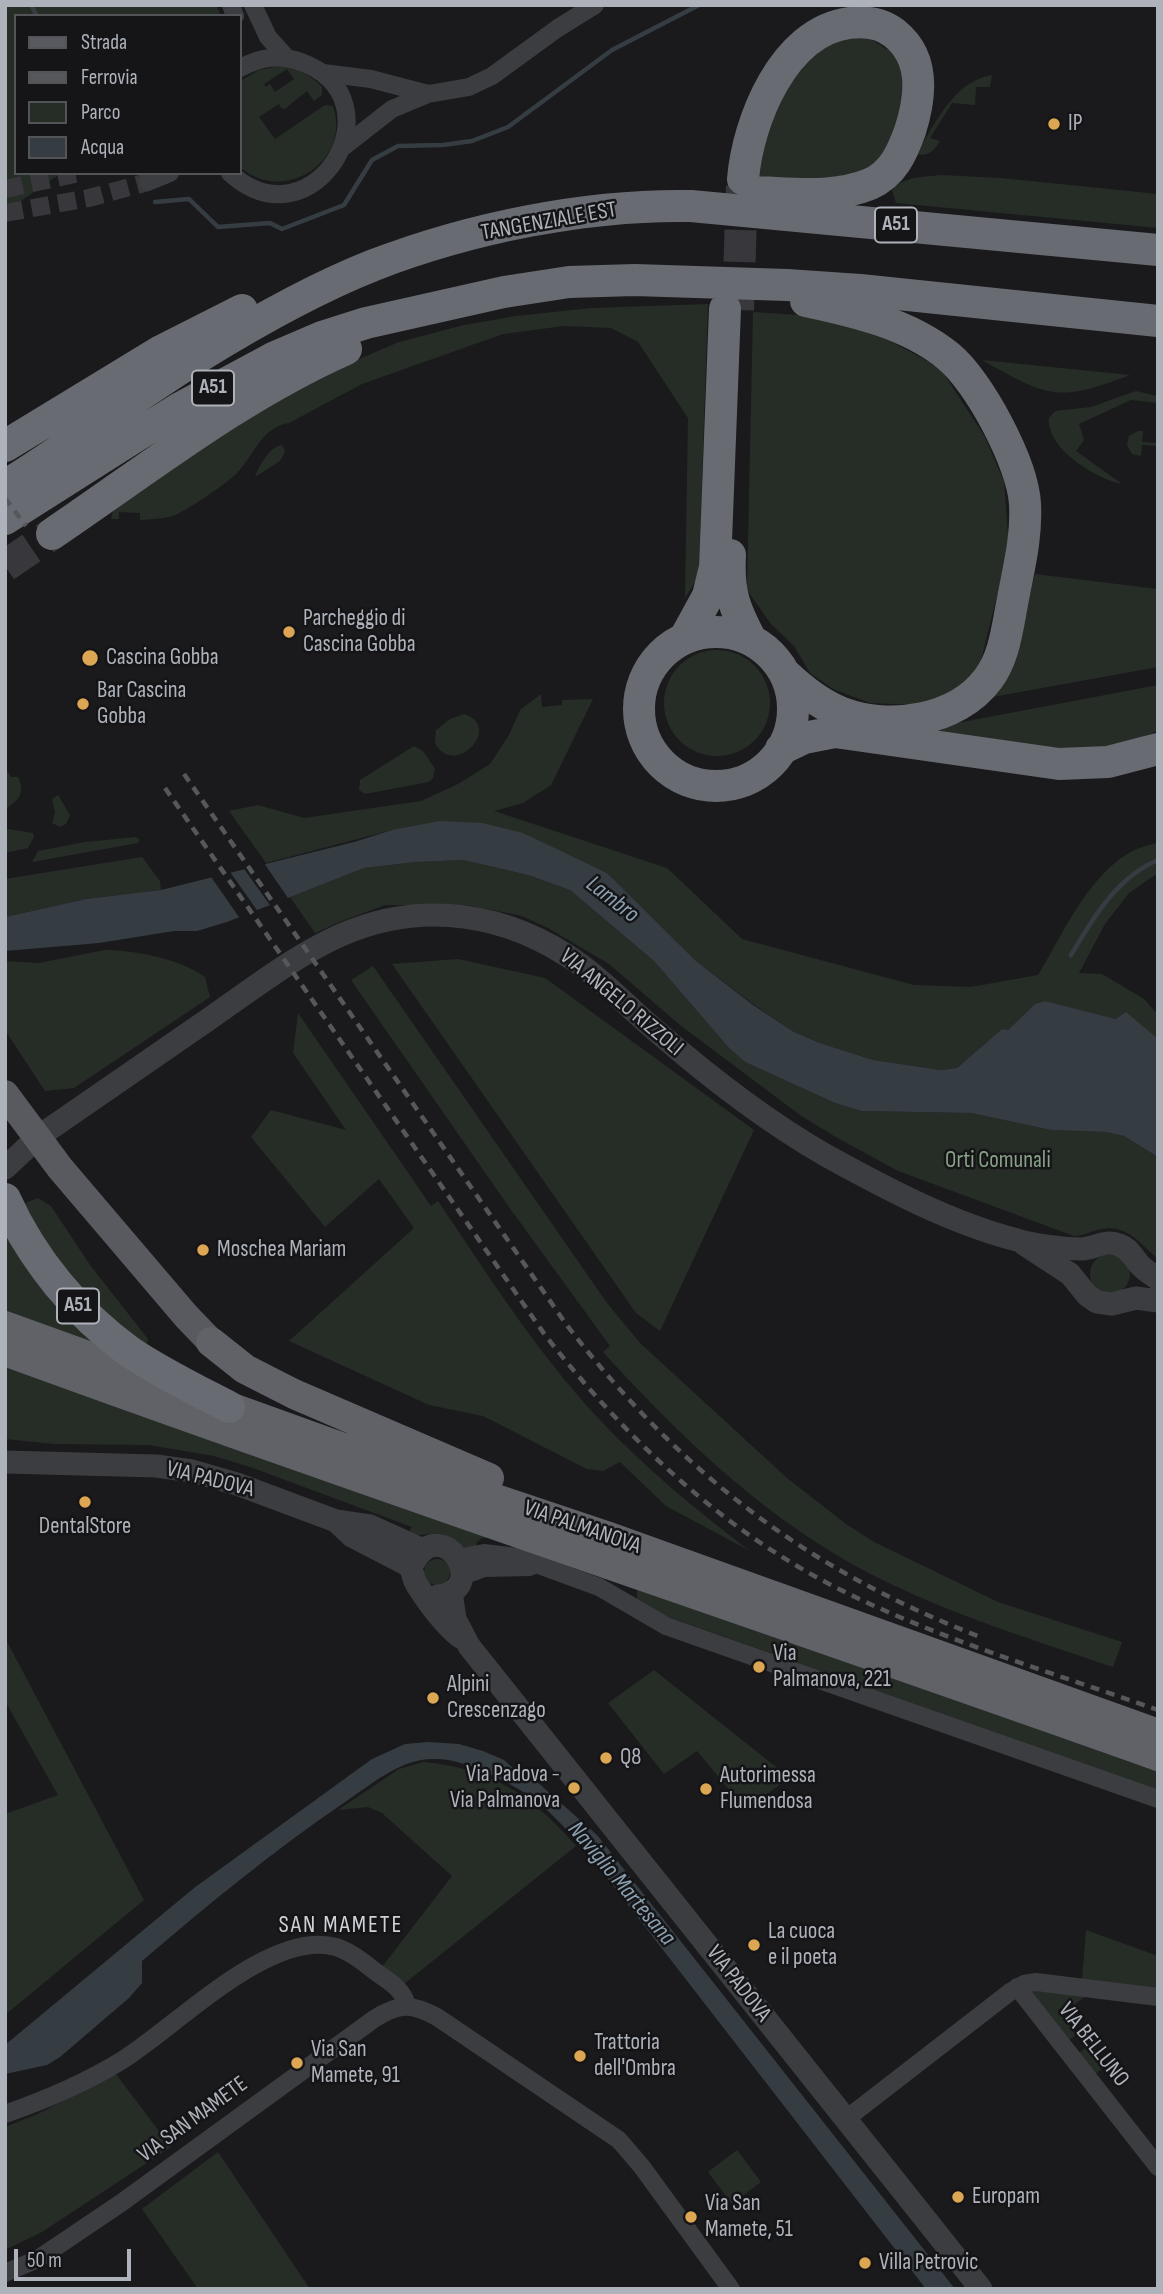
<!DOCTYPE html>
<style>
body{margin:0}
#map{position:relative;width:1163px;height:2294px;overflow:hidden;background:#1a1a1c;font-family:"Sofia Sans Condensed",sans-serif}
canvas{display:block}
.frame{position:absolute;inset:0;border:7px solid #aeb2ba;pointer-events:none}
.legend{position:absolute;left:14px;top:14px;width:228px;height:161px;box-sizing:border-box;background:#151517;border:2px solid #525458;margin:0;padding:9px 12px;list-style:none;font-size:21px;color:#aeb2ba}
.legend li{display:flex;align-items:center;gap:14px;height:35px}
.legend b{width:35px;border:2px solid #525458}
.scale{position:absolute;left:14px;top:2249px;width:117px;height:32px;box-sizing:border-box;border:4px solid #aeb2ba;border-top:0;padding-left:9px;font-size:21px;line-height:24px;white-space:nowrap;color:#aeb2ba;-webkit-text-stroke:5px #151517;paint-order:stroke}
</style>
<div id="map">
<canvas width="1163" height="2294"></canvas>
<div class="frame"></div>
<ul class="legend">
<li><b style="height:9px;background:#585a5f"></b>Strada</li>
<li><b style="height:9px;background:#55575b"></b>Ferrovia</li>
<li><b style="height:19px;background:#262d27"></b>Parco</li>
<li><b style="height:19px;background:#353d43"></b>Acqua</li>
</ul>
<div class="scale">50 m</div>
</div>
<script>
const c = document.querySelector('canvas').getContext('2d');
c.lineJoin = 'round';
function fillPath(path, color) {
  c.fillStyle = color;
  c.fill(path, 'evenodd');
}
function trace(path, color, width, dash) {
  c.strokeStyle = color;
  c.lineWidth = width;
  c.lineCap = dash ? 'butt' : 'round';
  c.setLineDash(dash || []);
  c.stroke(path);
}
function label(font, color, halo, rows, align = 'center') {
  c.font = font + ' "Sofia Sans Condensed",sans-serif';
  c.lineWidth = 5;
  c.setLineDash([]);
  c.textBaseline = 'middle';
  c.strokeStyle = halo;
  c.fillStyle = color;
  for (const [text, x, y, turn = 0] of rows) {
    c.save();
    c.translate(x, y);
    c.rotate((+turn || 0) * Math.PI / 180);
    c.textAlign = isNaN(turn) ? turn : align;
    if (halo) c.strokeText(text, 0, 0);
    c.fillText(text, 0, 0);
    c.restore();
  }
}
fillPath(new Path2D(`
 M5,5H216L221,16H16V173H61L5,212Z
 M861,33L890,51L903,67L908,93L894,140L871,171L855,182H755L771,101L799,58L841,34Z
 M280,66C296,68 311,75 322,87V95L314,101L307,91L286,108L282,109L279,104L259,117L275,139L325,105L333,106C352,162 283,205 240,167V148L243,145L240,141V124L242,122L240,119V81L259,70ZM287,69L294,79L275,92L270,84L266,87L264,84Z
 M992,75L990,87H976L975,105L952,103L930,138L940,141C934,151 928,157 916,154C936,124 953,81 992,75Z
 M941,175L1001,178L1158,194V228L896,203L892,190C903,176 925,177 941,175Z
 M708,304L699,567L695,582L685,598L688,418L638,342L611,328L564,326L503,334L362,384L289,423C261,427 254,456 236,474C226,484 186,511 173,516C162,519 151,519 140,520V513L119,512V519H111L115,504L266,399L399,342L464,325L516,316L591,308Z
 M753,312L829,317L881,336L940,368L985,437L1004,482L1009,548L979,668L954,693L918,705L870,703L833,689L810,673L794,646L771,624L747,590Z
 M982,360L1130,375C1057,403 1048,397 982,360Z
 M1136,391L1157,396L1158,403L1131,400L1079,424L1084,440L1076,451L1122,484C1097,479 1046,449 1049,418L1055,411L1091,407Z
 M1138,431H1143L1142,442L1158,443V446L1142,445L1141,456L1132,454L1127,445L1129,436Z
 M282,445L285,451L280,461L255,477C260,465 268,448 282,445Z
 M1035,574L1158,589V667L987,698L1016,654Z
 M664 703a53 53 0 1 1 106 0a53 53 0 1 1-106 0Z
 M1158,685V731L1118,747L1053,752L920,730Z
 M541,694L542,707L562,705V700L593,699L551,785L523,803L494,811L667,868L742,939L914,985L971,987L1038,975C1063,934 1085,881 1127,854C1136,848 1148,846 1158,842V873L1129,893L1105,924L1079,973L1102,974L1144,999L1158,1015V1039L1116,1019L1045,1001L1035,1004L1008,1030L1002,1029L957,1068L941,1070L873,1060L820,1043L794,1032L753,1004L696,961L607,873L566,854L392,830L266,863L229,811L258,805L304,818L421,801L458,784L490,764L509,735L520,710Z
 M464,714C504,727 454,779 435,743L436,730L450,719Z
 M414,746L423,751L435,769L433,778L429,782L365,794L359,790L360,780Z
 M5,768L11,777H18C26,792 19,801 5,809Z
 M58,795L70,815L66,824L60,827L52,823L55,813L52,799Z
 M8,829L33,833L34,837L28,848L5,853V831Z
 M136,837L140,840L138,843L32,862L38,851L85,842Z
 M142,857L160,881L161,890L86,899L5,917V879Z
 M463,860L528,875L570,890L654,961L729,1048L745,1062L835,1103L861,1111L971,1113L1051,1130L1106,1132L1124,1136L1158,1157V1259C1140,1244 1128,1224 1101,1229C1091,1231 1084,1236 1074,1236L898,1171L834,1136L800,1115L680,1025L609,964L548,928L522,916L467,905H385L342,921L315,933L290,897L364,868L416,862Z
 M105,950C135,950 180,959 205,977L210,997L74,1088L45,1091L5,1030V961L39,963Z
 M458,959L545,978L754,1130L660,1331L636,1313L392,964Z
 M373,966L607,1303L640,1343L787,1478L846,1524L874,1542L998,1602L1122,1642L1113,1667C1025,1637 935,1610 852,1564C756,1510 677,1433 603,1352L610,1346L509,1207L351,980Z
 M298,1013L431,1206L438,1201C488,1275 536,1351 597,1417C644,1467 696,1510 750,1551L666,1506L620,1462L603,1471L587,1469L483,1416L429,1405L289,1341L414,1228L379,1179L325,1227L251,1137L271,1110L346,1130L293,1053Z
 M38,1198L51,1206L90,1265L148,1339L146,1349L62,1275L20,1205Z
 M5,1230L114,1356L5,1317Z
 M1090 1274a20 20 0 1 1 40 0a20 20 0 1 1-40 0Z
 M5,1363L491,1538H482L477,1542L476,1548L465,1549C458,1545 452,1537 444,1535C432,1531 420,1538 408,1534L412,1527L250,1467L214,1456L149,1445L54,1444L5,1439Z
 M424 1572a13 13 0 1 1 26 0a13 13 0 1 1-26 0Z
 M637,1586L1158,1772V1790L663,1615L637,1601Z
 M5,1638L144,1900L5,2015V1814L58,1795L5,1701Z
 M654,1670L790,1778L745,1809L697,1751L664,1774L608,1703Z
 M423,1762C490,1768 532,1795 576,1846L404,1984L382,1967L452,1876L382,1813L368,1807L338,1810L399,1769Z
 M1086,1930L1158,1956V1990L1082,1980Z
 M1034,1991L1087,1995L1074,2005L1070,2001L1058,2010L1076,2035L1069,2040L1033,1993Z
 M1087,2047L1103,2068L1095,2074L1079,2053Z
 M115,2073L171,2147L42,2232L5,2250V2127L38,2114Z
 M737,2150L761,2182L732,2204L708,2172Z
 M218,2152L310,2289H198L142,2209Z`), '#262d27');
fillPath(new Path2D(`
 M440,821L482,823L523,833L607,873L696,961L753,1005L794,1032L820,1043L873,1060L941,1070L957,1068L1002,1029L1008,1030L1035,1004L1045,1001L1116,1019L1126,1012L1158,1039V1157L1124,1136L1106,1132L1051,1130L971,1113L861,1111L835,1103L745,1062L729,1048L654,961L570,890L528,875L463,860L416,862L364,868L227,922L197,931H174L99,943L5,951V917L86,899L161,890L354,842L392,830Z
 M428,1742L459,1744L483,1751L504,1760L524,1778L527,1773L597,1835L955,2289H926L584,1848C549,1811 536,1795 489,1774C471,1766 452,1758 433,1759C401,1759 373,1783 348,1800C275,1849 208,1905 142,1961V1983L129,1998L60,2057L47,2065L5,2074V2045L194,1888L372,1759L405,1744Z`), '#353d43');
fillPath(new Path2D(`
 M262,860L290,901L272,908L242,866Z
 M228,869L259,913L241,920L209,874Z`), '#1a1a1c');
trace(new Path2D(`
 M31,5L37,16
 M155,202L189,199L218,227L270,223L282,229L344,205L372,160L398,146L443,145L472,141L508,127L612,50L699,5
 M1071,955C1093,918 1117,877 1158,860`), '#353d43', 4.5);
trace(new Path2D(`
 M5,189L79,173
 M5,213L89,198L148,182`), '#38383c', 18, [18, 9]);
trace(new Path2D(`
 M738,310L742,186
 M5,566L52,534`), '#38383c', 32, [32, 16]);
trace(new Path2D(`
 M231,5L235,16
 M253,5L268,37L286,57
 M323,73L371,79L428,94
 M342,148L392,109L428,94L469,87L492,76L558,28L595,5
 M230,173C314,249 403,99 301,62C279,54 261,57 240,68
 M148,182L170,173
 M458,1558L484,1553L517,1557L599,1587L666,1626L1158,1799
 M462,1576L484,1568L530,1567
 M1017,1987L1158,2167
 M5,2114C45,2100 85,2083 121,2061C175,2028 270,1928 336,1947C349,1951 361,1960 372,1969C386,1980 403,1987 407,2006
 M846,2119L1010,1992L1024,1984L1036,1982L1158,1997
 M5,2273L38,2259L121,2203L374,2019C399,2003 411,2003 437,2017L619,2140L642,2167L731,2289`), '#3c3d40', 18);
trace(new Path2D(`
 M5,1168L38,1137C95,1098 152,1058 209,1019C251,990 294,956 341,935C423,899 509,913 581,965C607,984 629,1008 654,1029C709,1077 764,1120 827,1156C887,1189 951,1223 1017,1240C1034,1245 1064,1249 1082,1249C1095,1248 1106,1239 1119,1245C1131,1249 1134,1260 1142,1267C1147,1272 1153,1275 1158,1279
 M1024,1244L1070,1274L1087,1295L1097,1302L1112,1304L1136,1298L1158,1301
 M5,1462L156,1466L192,1471L237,1484L336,1521L370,1526L423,1550
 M336,1521L352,1536L408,1565C414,1571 412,1578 417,1585C429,1604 442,1622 460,1637
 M415,1560C444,1514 491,1590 438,1596
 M451,1592L455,1619L469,1646L981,2289`), '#3c3d40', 23);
trace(new Path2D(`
 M5,1094L60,1168L186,1316L211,1342`), '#585a5f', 28);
trace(new Path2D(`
 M5,1326L341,1447L609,1537L1158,1734
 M211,1342L245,1369L294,1394L489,1478
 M5,1351C388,1491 774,1619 1158,1756`), '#606268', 30);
trace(new Path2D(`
 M743,179C748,121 783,32 849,23C865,21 881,23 894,33C926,58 921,97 910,131C902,153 893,174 870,184C834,199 792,193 754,192
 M5,446L161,351L242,310
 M5,486C72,445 133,397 200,356C255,322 313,289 374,265C470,228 587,204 691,206L1158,250
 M5,519L180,408L273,358L322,337L366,323L504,292L569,282L635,280L787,285L860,290L1158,321
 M52,534C148,469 240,396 346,349
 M730,555C728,592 734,608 751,640
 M639 709a77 77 0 1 1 154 0a77 77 0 1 1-154 0Z
 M685,638L708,596L715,567L725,309
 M785,674C802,690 821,705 842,713C889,731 957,721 988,679C1004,658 1007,630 1012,604C1018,571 1027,538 1025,504C1023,464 979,381 948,356C909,324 854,311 806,301
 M781,749L804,738L835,732L1059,764L1108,762L1158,749
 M5,1199C32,1259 77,1314 130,1352C161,1373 196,1390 229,1407`), '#686b71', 32);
trace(new Path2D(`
 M5,498L26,526
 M184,774L566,1324C680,1473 808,1571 983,1638
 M165,788L545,1335C624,1436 716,1525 831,1585C934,1638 1048,1671 1158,1710`), '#55575b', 4.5, [9, 7]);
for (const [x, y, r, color] of [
 [1054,124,7,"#dca652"],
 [289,632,7,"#dca652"],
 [90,658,9,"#dca652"],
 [83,704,7,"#dca652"],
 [203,1250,7,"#dca652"],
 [85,1502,7,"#dca652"],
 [759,1667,7,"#dca652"],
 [433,1698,7,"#dca652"],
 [606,1758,7,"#dca652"],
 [574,1788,7,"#dca652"],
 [706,1789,7,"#dca652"],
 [754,1945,7,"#dca652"],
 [580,2056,7,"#dca652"],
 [297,2063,7,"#dca652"],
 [958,2197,7,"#dca652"],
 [691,2217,7,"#dca652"],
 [865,2263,7,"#dca652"]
]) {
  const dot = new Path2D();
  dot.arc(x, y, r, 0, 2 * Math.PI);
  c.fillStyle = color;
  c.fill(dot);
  trace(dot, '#151517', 2.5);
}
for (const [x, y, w] of [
 [896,225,42],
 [213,388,42],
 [78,1306,42]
]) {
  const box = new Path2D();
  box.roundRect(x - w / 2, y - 17.5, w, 35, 5);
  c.fillStyle = '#151517';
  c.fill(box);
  trace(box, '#aeb2ba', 2);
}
label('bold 21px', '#aeb2ba', null, [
 ["A51",896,225],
 ["A51",213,388],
 ["A51",78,1306]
]);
label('23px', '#aeb2ba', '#151517', [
 ["IP",1068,124],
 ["Parcheggio di",303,619],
 ["Cascina Gobba",303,645],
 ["Cascina Gobba",106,658],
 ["Bar Cascina",97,691],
 ["Gobba",97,717],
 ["Moschea Mariam",217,1250],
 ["DentalStore",85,1527,"center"],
 ["Via",773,1654],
 ["Palmanova, 221",773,1680],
 ["Alpini",447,1685],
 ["Crescenzago",447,1711],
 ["Q8",620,1758],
 ["Via Padova -",560,1775,"right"],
 ["Via Palmanova",560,1801,"right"],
 ["Autorimessa",720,1776],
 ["Flumendosa",720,1802],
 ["La cuoca",768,1932],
 ["e il poeta",768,1958],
 ["Trattoria",594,2043],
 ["dell'Ombra",594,2069],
 ["Via San",311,2050],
 ["Mamete, 91",311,2076],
 ["Europam",972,2197],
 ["Via San",705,2204],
 ["Mamete, 51",705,2230],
 ["Villa Petrovic",879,2263]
], 'left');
label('23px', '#aeb2ba', '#151517', [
 ["TANGENZIALE EST",549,222,-10],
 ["VIA ANGELO RIZZOLI",621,1003,40],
 ["VIA PADOVA",210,1480,14],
 ["VIA PALMANOVA",582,1528,19],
 ["VIA PADOVA",738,1984,52],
 ["VIA BELLUNO",1093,2045,52],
 ["VIA SAN MAMETE",193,2120,-36]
]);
label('23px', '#88a288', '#151517', [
 ["Orti Comunali",998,1161]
]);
label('italic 24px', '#8aa0b0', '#151517', [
 ["Lambro",612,900,38],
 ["Naviglio Martesana",621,1884,50]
]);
c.letterSpacing = '2px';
label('24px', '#cfd1d6', '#151517', [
 ["SAN MAMETE",341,1926]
]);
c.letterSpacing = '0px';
</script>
